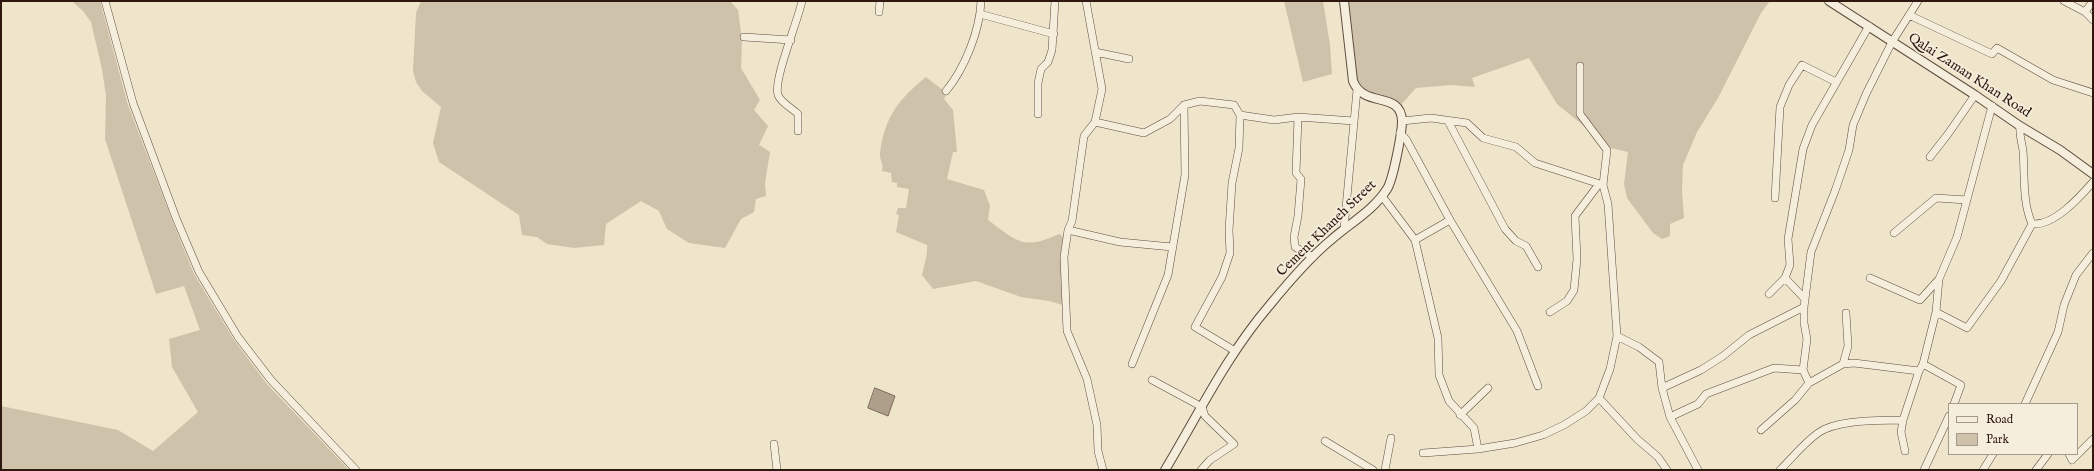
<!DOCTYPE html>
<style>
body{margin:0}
#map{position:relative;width:2094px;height:471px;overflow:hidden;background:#efe5ca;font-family:"IM FELL English",serif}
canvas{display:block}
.frame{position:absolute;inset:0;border:2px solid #2f180f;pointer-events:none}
.legend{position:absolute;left:1948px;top:403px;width:130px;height:52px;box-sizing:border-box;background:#f5eedd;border:1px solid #a6988b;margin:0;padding:5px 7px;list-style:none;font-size:12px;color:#2f180f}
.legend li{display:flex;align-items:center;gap:8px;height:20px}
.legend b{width:20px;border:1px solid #a6988b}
</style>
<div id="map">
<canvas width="2094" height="471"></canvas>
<div class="frame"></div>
<ul class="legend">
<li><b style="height:5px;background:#f5eedd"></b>Road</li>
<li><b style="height:11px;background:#cec2aa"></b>Park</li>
</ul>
</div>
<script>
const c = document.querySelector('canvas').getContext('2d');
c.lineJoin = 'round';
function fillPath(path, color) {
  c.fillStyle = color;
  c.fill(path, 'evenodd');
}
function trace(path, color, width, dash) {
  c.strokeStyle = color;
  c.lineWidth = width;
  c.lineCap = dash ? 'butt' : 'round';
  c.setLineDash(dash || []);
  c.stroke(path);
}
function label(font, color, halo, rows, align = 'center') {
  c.font = font + ' "IM FELL English",serif';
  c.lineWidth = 3.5;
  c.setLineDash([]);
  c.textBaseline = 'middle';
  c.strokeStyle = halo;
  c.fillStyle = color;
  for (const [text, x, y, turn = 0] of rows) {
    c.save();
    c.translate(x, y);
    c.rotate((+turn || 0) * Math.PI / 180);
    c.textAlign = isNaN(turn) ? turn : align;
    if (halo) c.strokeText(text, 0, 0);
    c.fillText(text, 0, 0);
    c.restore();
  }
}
fillPath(new Path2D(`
 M72,1H100L128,105L172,220L194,274L234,340L267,384L349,470H1V406L118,430L153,451L198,412L172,367L169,339L200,330L184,286L156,294L105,139L106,96L102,69L91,22L83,11Z
 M421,1H730L738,10L742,40L741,68L760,100L754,110L768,126L759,145L770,152L765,183L766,196L756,199L754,212L741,219L725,248L689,243L667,229L659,211L641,201L606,224L604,245L574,248L547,244L537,237L522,235L519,215L439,162L433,143L441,107L422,91L416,82L413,71L416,13Z
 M1284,1H1323L1330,45L1332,74L1303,82Z
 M1344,1H1770L1761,13L1718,98L1697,132L1683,165L1682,191L1684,218L1670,224V236L1662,239L1653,233L1627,198L1624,184L1628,152L1611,148L1557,104L1529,58L1472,78L1475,87L1451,85L1416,88L1398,108L1357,90Z
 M926,77L944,91L943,93L946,95L944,99L953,110L957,152H953L947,179L984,190L990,206L988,220C1017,241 1023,251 1059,234L1066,239V306L1049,301L1021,297L976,281L933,289L922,275C924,265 928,255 927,245L896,232L899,215L896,214L898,208H906L909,189L897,187V183L892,182L891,173L882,171C884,164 879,159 880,153C885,116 899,99 926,77Z`), '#cec2aa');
const water = new Path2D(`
 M875,388L895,396L888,416L868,408Z`);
fillPath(water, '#ae9f8a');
trace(water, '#7b6959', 1);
const minor = new Path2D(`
 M105,1L133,103L176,218L199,272L238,337L271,380L356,470
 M1086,1L1102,89L1095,122L1084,136L1072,221L1068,230L1064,257L1067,331L1087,379L1097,425L1098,451L1103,470
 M2064,1L2085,12L2093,20
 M879,12L880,1
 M2085,12L2093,1
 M980,14L1054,34
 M1909,15L1992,54L1997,48L2053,80L2093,93
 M744,37L791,40
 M1095,52L1129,59
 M946,91C965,68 980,30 981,1
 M1038,114V83L1041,69L1048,62L1052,50L1055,1
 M1298,117L1296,173L1301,179L1298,216L1294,237L1295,247L1313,257
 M1402,121L1431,118L1467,123L1483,138L1516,147L1535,163L1603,185
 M1448,121L1505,229L1516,241L1526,246L1538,267
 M1095,122L1144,133L1170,119L1184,105L1200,101L1234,105L1240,115L1274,120L1298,117L1354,121
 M798,131V114C792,108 781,103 778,95C773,80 798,21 802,1
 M1400,133L1406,139L1450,220L1517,331L1538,386
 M1930,157L1948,134L1975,95
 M1382,196L1415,240
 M1775,198L1780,107L1789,85L1802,65L1836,82
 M1450,220L1415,240L1438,338L1439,375L1449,401L1474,428L1478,449
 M2032,224C2054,226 2079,198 2093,182
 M1344,229L1357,90
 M1068,230L1120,242L1172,247
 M1894,233L1936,198L1967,200
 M1785,278L1790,265L1788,239L1803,149L1812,125L1869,26
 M1870,278L1920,300L1939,279
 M1769,294L1785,278L1805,299
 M1550,312L1567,301L1574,290L1577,259L1575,216L1599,184
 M1936,312L1967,328L2001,281L2032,224C2022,201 2025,175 2023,151C2022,142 2019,136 2020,126
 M1617,336L1639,347L1659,362L1662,388L1670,417L1698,470
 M1235,351L1195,327L1222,277L1230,253L1229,230L1232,183L1239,148L1240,115
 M1132,364L1168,275L1185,175L1184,105
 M1843,364L1848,346L1846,313
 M1923,364L1961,385L1954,404
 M1152,380L1202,407L1205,416L1234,444L1210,460L1201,470
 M1809,383L1803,370L1807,339L1804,323V307L1811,252L1835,191L1849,150L1853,125L1866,94L1892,42L1918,1
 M1662,388L1701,370L1723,356L1749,335L1804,307
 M1599,398L1637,439L1658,457L1667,470
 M2025,404L2058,332L2064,305L2076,275L2093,253
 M1460,415L1488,388
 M1670,417L1698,404L1706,394L1774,368L1803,370
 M1761,430L1795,400L1809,383L1843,364L1854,363L1919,371
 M1325,441L1373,470
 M774,444L777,470
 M1905,451L1901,432L1903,420L1919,371L1923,364L1936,312L1939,279L1957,237L1992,106
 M1423,453L1478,449L1515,443L1543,435L1564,425L1586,411L1599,398L1610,369L1617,336L1608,204L1603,185L1607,150L1580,114V66
 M2069,454L2072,460L2093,439
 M1385,470L1391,438
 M1780,470C1792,458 1804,443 1818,433C1837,419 1879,421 1903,420
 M1924,470L1949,416
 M1983,470L1993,454
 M2036,470L2048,454`);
const tertiary = new Path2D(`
 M1829,1L1975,95L2020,126L2060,150L2093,174
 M1165,470C1198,415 1227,355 1269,306C1287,284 1309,258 1331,240C1350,223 1373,211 1387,189C1393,180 1402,133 1402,121C1401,90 1364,109 1353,81L1344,1`);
trace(minor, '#5f4b3e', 8);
trace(tertiary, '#5f4b3e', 10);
trace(minor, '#f5eedd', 7);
trace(tertiary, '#f5eedd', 8);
label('14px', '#2f180f', '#f5eedd', [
 ["Qalai Zaman Khan Road",1969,76,33],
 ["Cement Khaneh Street",1327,229,-44]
]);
</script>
